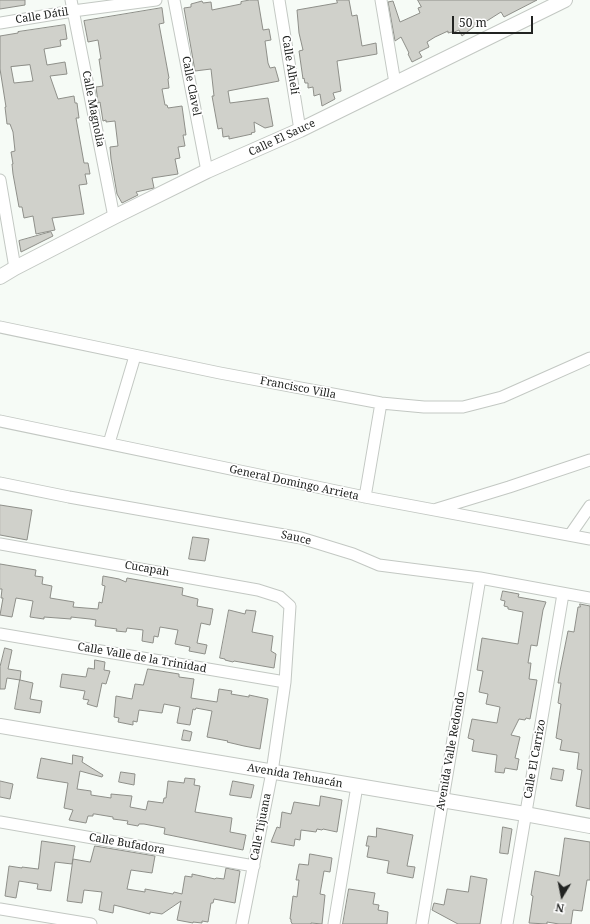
<!DOCTYPE html>
<meta charset="utf-8">
<style>
body{margin:0}
#map{position:relative;width:590px;height:924px;overflow:hidden;background:#f6fbf6;font-family:"Noto Serif",serif}
canvas{display:block}
.north{position:absolute;left:542px;top:876px;width:40px;height:40px;-webkit-text-stroke:3px #fff;paint-order:stroke;rotate:190deg;font-size:11px;font-weight:700;line-height:16px;text-align:center;color:#212321}
.north::after{content:'';display:block;margin:auto;width:14px;height:18px;background:#212321;clip-path:polygon(50% 0,100% 100%,50% 72%,0 100%)}
.scale{position:absolute;left:452px;top:16px;width:81px;height:18px;box-sizing:border-box;border:2px solid #212321;border-top:0;padding-left:5px;font-size:12px;line-height:14px;white-space:nowrap;color:#212321;-webkit-text-stroke:3px #fff;paint-order:stroke}
</style>
<div id="map">
<canvas width="590" height="924"></canvas>
<div class="north">N</div>
<div class="scale">50 m</div>
</div>
<script>
const c = document.querySelector('canvas').getContext('2d');
c.lineJoin = 'round';
function fillPath(path, color) {
  c.fillStyle = color;
  c.fill(path, 'evenodd');
}
function trace(path, color, width, dash) {
  c.strokeStyle = color;
  c.lineWidth = width;
  c.lineCap = dash ? 'butt' : 'round';
  c.setLineDash(dash || []);
  c.stroke(path);
}
function label(font, color, halo, rows, align = 'center') {
  c.font = font + ' "Noto Serif",serif';
  c.lineWidth = 3.5;
  c.setLineDash([]);
  c.textBaseline = 'middle';
  c.strokeStyle = halo;
  c.fillStyle = color;
  for (const [text, x, y, turn = 0] of rows) {
    c.save();
    c.translate(x, y);
    c.rotate((+turn || 0) * Math.PI / 180);
    c.textAlign = isNaN(turn) ? turn : align;
    if (halo) c.strokeText(text, 0, 0);
    c.fillText(text, 0, 0);
    c.restore();
  }
}
const building = new Path2D(`
 M0,0H25V5L0,9Z
 M250,0H258L263,30L269,29L271,40L265,41L268,63L270,68L275,67L279,81L228,91L230,103L268,98L273,126L265,128L254,122L255,132L251,133L252,134L229,139V136L223,137L222,128L218,129L212,96H214L211,69L195,71L184,8L191,7V4L202,1L203,3L211,2L212,10L241,4V2Z
 M337,0H349L352,16L357,15L362,46L376,43L377,54L337,61L341,91L333,93L335,99L322,106L320,94L314,96L313,87L308,88V83H305L304,78L303,79L299,51L303,50L299,33L297,10L337,3Z
 M418,0H537L504,17L501,12L482,24L481,21L462,36L459,30L452,33V32L448,33V31L435,37L427,42L429,47L419,52L422,57L412,62L408,54L409,53L401,37L395,41L388,2L393,1L400,22L420,13L418,8L421,7Z
 M162,8L164,23L159,24L169,78L168,79L169,88L162,89L165,105H167L168,108L182,106L186,135H183L185,146L178,147L180,158L175,159L178,174L152,178L154,188L136,192L138,195L122,203L117,194L111,159L110,147L118,146L115,121L106,122V120L103,121L100,102L98,103L96,87L103,86L99,59H101L98,40L88,42L84,21Z
 M65,25L67,39L60,40L61,46L44,49L47,65L65,62L67,74L50,76L58,99L74,96L75,103H77L79,118H76L84,163H88L90,174H85L87,184L79,185L84,214L52,218L55,230L36,234L33,216L24,218L22,207H19L13,174L12,164H13L11,152L15,151L13,132L10,124H7L5,107H6L0,69V36L18,33V32ZM30,65L33,81L14,83L11,67Z
 M51,232L53,236L21,252L19,241Z
 M0,505L32,510L27,540L0,535Z
 M193,537L209,539L205,561L189,559Z
 M0,564L36,570L35,576L43,577L42,584L52,586L50,598L74,602L73,607L98,609L99,602L102,603L105,586L102,585L103,576L119,579L126,582L127,578L183,588L182,595L198,599L197,606L213,609L210,625L201,623L197,643L207,645L205,654L189,651L190,647L175,644L178,630L160,627L158,637L154,636L153,643L142,641L143,630L127,628L126,632L116,631L117,629L95,626L96,620L90,619L71,617V619L44,617V619L30,617L33,601L16,598L12,617L0,615L3,598H1L2,589H0Z
 M503,591L519,594L518,597L546,602L543,610L537,646L531,645L528,663H531L529,679L537,680L530,719L526,718L525,720L519,719L511,735L520,737L515,758L519,759L517,770L505,768L504,773L495,772L497,755L472,751L474,740L468,738L472,719L497,723L500,707L486,704L488,694L479,692L483,671L477,670L482,638L518,644L523,612L508,609V607L504,606L505,601L501,600Z
 M580,604L590,606V809L576,806L582,770L577,769L579,753L560,750L562,740L556,738L561,704L558,703L561,683H558L560,671L568,631L574,632L578,607H580Z
 M229,610L245,614L246,610L256,611L252,632L273,636L271,651L276,654L274,668L234,661L233,662L225,660V659L220,658Z
 M5,648L12,650L8,669L21,671L20,680L7,678L5,689H0V667Z
 M95,660L105,662L104,670L110,671L106,684L102,683L97,707L87,704L89,700L83,699L85,691L60,687L62,674L86,677L88,668L94,669Z
 M148,669L179,674V677L194,679L191,698L217,702L219,689L232,691L231,694L249,697V695L268,699L260,749L244,746L227,742L228,741L207,737L212,711L196,708L195,710L193,709L190,725L177,723L180,707L164,704L162,713L139,710L137,722L133,721V725L118,722L119,718L114,717L116,696L132,699L135,684L143,685Z
 M20,680L33,683L30,699L42,701L40,713L15,709Z
 M184,730L192,732L190,741L182,740Z
 M73,755L83,757L82,762L103,775L102,777L80,771L77,789L91,791V795L111,798V794L132,796L130,807L146,810L148,801L163,803L164,798H166L168,781L184,783L185,778L195,779L194,785L200,786L195,812L232,818L230,832L246,835L243,850L164,834L165,828L144,824H139L138,826L127,824L128,821L113,819V817L95,814H93V816H88L86,823L69,820L73,810L64,808L68,783L37,778L41,758L72,764Z
 M553,768L564,770L562,781L551,779Z
 M121,772L135,774L134,785L119,782Z
 M0,781L13,784L10,799L0,797Z
 M233,781L254,785L251,798L230,795Z
 M321,796L342,800L337,832L323,829L322,830L317,829L316,832L301,830L300,840L295,839L294,846L271,842L277,827L280,828L282,812L291,814L294,802L319,806Z
 M503,827L512,829L508,854L500,853Z
 M377,828L413,835L407,866L415,867L413,878L387,873L389,861L367,857L369,846H366L368,836L376,837Z
 M565,838L590,842V880H587L582,911L573,910L571,924H559L547,922V924L529,923L533,896L531,895L535,871L559,876Z
 M42,841L75,846L72,864L55,862L51,891L37,889L38,884L19,881L16,898L5,896L9,866L22,868V867L38,869Z
 M95,846L155,856L152,873L131,870L127,889L145,892V889L173,894L174,892L182,894L185,876L192,877V874L215,879L216,878L224,879L226,868L240,871L235,903L214,899L213,903H211L208,922L202,921V923L193,922V923L177,920L181,901L162,914L150,912V914L114,905L113,913L99,910L102,892L84,890L82,903L67,901L73,859L90,862Z
 M310,854L332,858L330,872L324,871L320,894L325,895L322,924L311,923V924H292V923L291,922V919H290L293,896L297,897L299,880H296L299,864L308,865Z
 M471,876L487,879L480,924H458L432,910L434,903L444,905L447,889L468,892Z
 M349,889L375,893L373,904L379,905L378,910L388,912L387,924H343Z`);
fillPath(building, '#d0d1cb');
trace(building, '#8e8f89', 1);
const minor = new Path2D(`
 M71,0L114,217
 M174,0L207,171
 M279,0L300,130
 M381,0L395,83
 M0,23L73,11L156,0
 M0,180L15,268
 M0,327L220,373L381,403L424,407H463L502,397L590,358
 M0,421L365,497L590,539
 M109,443L135,356
 M0,483L69,497L301,538L353,554L379,565L480,578L590,598
 M365,497L381,403
 M437,509L509,487L590,460
 M570,535L590,506
 M0,544L258,590L280,597L290,606L285,682L272,772L242,924
 M0,634L285,682
 M0,822L254,866
 M0,909L91,924
 M334,924L357,786
 M422,924L480,578
 M507,924L563,594`);
const tertiary = new Path2D(`
 M0,277L15,268L114,217L207,171L300,130L565,0
 M0,726L525,814L590,826`);
trace(minor, '#c3c8c3', 13);
trace(tertiary, '#c3c8c3', 16);
trace(minor, '#fff', 11);
trace(tertiary, '#fff', 14);
label('11px', '#212321', '#fff', [
 ["Calle Dátil",42,16,-9],
 ["Calle Alhelí",290,65,81],
 ["Calle Clavel",191,86,79],
 ["Calle Magnolia",93,109,79],
 ["Calle El Sauce",282,138,-25],
 ["Francisco Villa",298,388,11],
 ["General Domingo Arrieta",294,483,12],
 ["Sauce",296,538,13],
 ["Cucapah",147,569,10],
 ["Calle Valle de la Trinidad",142,658,10],
 ["Avenida Valle Redondo",451,751,-80],
 ["Calle El Carrizo",535,759,-80],
 ["Avenida Tehuacán",295,776,10],
 ["Calle Tijuana",261,827,-79],
 ["Calle Bufadora",127,844,10]
]);
</script>
